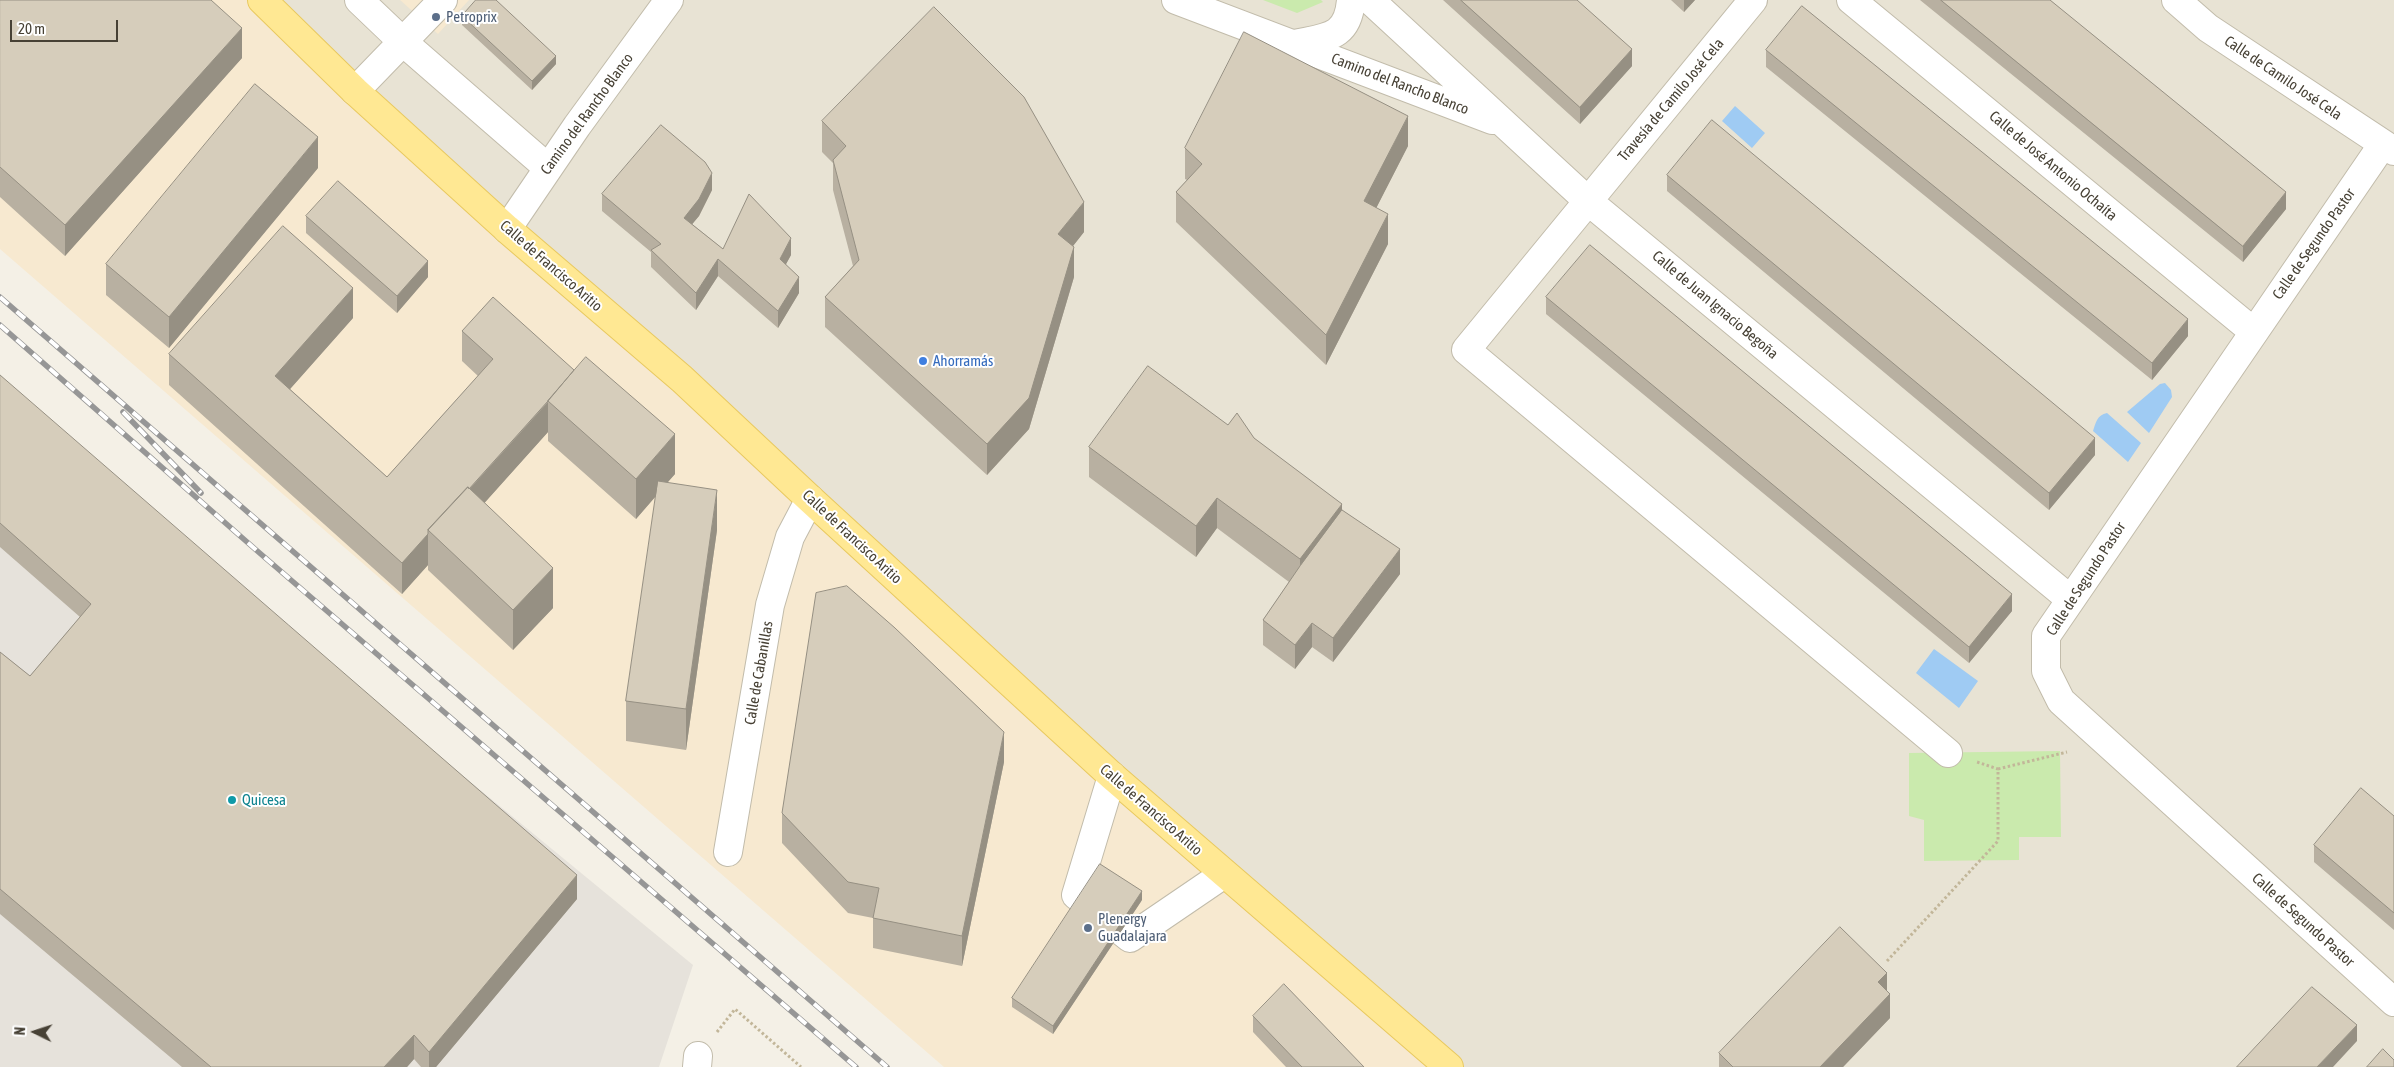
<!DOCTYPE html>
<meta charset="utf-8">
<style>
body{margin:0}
#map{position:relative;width:2394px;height:1067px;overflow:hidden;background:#f4f0e6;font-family:"Asap Condensed",sans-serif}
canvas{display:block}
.north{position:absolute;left:10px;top:1007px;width:50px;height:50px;-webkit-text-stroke:4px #fff;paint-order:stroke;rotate:274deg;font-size:14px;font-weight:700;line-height:20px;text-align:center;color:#474135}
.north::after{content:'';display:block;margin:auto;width:18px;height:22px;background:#474135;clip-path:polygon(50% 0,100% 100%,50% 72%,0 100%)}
.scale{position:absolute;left:10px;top:20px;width:108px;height:22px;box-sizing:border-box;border:2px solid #474135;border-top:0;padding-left:6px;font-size:15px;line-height:18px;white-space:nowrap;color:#474135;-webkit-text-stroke:4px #fff;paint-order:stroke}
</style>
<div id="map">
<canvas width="2394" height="1067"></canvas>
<div class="north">N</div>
<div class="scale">20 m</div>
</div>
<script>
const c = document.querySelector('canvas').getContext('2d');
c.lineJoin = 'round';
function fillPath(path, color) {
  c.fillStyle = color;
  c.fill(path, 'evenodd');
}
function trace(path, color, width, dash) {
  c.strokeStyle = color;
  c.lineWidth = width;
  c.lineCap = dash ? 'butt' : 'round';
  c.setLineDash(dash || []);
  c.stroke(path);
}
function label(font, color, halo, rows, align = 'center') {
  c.font = font + ' "Asap Condensed",sans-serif';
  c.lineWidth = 4;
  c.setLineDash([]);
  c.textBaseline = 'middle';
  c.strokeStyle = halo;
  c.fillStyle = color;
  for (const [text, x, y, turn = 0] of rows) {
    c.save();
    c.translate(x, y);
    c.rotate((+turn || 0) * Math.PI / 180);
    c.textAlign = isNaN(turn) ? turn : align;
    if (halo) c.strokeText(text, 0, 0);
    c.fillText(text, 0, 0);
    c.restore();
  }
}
fillPath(new Path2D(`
 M266,0H2394V1067H1454Z`), '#e8e3d4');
fillPath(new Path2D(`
 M0,0H259L1441,1067H944L0,249Z
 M400,0H469L438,34Z`), '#f7e9d0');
fillPath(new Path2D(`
 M0,395L693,965L659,1067H0Z`), '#e6e2db');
fillPath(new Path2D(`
 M1263,0H1321L1323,2L1297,13Z
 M2060,751L2061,837H2019V860L1924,861V820L1909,816V753Z`), '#caeaad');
fillPath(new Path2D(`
 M1735,106L1765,133L1752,148L1722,121Z
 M2165,383L2171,390L2172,397L2149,433L2127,412L2160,384Z
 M2107,413L2141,443L2128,462L2093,431C2096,422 2097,415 2107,413Z
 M1934,649L1978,681L1959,708L1916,673Z`), '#9fcbf3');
const minor = new Path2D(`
 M359,0L403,42L548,168
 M1176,0L1492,120
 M1370,0L1588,201L2070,599
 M1753,0L1466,350L1948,753
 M1851,0L2254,332
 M2176,0L2208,28L2394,151
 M1295,44C1327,37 1348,38 1351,0
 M355,91L443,0
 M2383,144L2046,636V671L2061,701L2394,1002
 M507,229L577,126L669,0
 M1112,776L1076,895L1130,938L1224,874
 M728,852L770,605L790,537L810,499
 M697,1067L698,1056`);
const major = new Path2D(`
 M262,0L355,91L507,229L682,379L810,499L1112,776L1449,1067`);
trace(minor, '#c2bcab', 30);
trace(major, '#e9c95f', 30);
trace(new Path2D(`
 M1998,769L2067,752
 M1887,961L1998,841V769L1977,762
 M717,1032L735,1009L801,1067`), '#c2b699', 3, [2.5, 2.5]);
trace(minor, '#fff', 28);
trace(major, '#ffe893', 28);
const rail = new Path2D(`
 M0,297L887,1067
 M0,325L255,549L856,1067
 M123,412L201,493`);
trace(rail, '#969696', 5.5);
trace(rail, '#fff', 4, [11]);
fillPath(new Path2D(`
 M0,0L242,58L65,256L0,197Z
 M1443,0H1577L1632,66L1580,124Z
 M1671,0H1695L1684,12Z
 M1920,0H2050L2286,209L2243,262Z
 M462,16L556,64L532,90L462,25Z
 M1766,50L2188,336L2152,380L1766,67Z
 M822,121L1084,232L1073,246L1074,277L1029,429L987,475L825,327V297L853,266L833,190V163L822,152Z
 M1408,146L1376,208L1388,244L1326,365L1176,222V192L1187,180L1185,179V148Z
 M318,168L169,348L106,295V264Z
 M1667,175L2095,455L2049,510L1667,191Z
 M712,190L699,216L692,224L723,249L791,255L786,264L799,293L778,328L718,276L696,310L651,267V252L602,211V194Z
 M306,216L428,277L397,313L306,233Z
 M1546,297L2012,611L1969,663L1546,314Z
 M353,318L290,389L387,477L478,376L462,361V331L675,474L667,482L717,530L686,750L626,741V701L656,496L636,519L548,441V432L484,503L553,608L513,650L428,570V565L402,594L169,385V354Z
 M0,375L577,899L436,1067H421L414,1059L407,1067H182L0,914V652L30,676L80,617L0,547Z
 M1228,425L1254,438L1342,510L1400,574L1333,662L1312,647L1295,669L1263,645V620L1289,582L1217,528L1196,557L1089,477V447Z
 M1004,762L962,966L873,948V918L848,913L782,843V813Z
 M2394,816V930L2314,862V845Z
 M1142,900L1053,1034L1012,1007V998Z
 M1887,991L1890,1018L1843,1067H1719V1053Z
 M1253,1016L1364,1067H1286L1253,1032Z`), '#b8b0a1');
fillPath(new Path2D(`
 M1684,0H1695L1684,12Z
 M242,28V58L65,256V225Z
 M1632,49V66L1580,124V107Z
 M556,56V64L532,90V81Z
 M1408,116V146L1364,232V201Z
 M318,137V168L169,348V317Z
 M712,173V190L699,216L684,234V218Z
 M2286,192V209L2243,262V246Z
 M1084,202V232L1058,265V234Z
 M1388,214V244L1326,365V335Z
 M791,238V255L780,275V259Z
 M1074,247V277L1029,429L987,475V444Z
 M718,259V276L696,310V293Z
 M428,261V277L397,313V296Z
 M799,277V293L778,328V311Z
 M353,288V318L275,406V376Z
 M2188,319V336L2152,380V363Z
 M548,402V432L446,546L431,532Z
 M675,434V474L636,519V479Z
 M2095,438V455L2049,510V493Z
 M717,490V530L686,750V709Z
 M1217,498V528L1196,557V526Z
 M1342,504V534L1300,590V559Z
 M428,534V565L402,594V563Z
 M1400,549V574L1333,662V638Z
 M553,568V608L513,650V610Z
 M2012,594V611L1969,663V647Z
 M1312,623V647L1295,669V645Z
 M1004,732V762L962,966V936Z
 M577,875V899L436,1067H429V1052Z
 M1142,891V900L1053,1034V1026Z
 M1887,973V997L1878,982Z
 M1890,994V1018L1843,1067H1820Z
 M2357,1025V1041L2333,1067H2317Z
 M414,1035V1059L407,1067H384Z`), '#969083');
const building = new Path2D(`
 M0,0H211L242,28L65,225L0,167Z
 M476,0H496L556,56L532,81L462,16Z
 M1461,0H1577L1632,49L1580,107Z
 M1941,0H2050L2286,192L2243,246Z
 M1802,6L2188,319L2152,363L1766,50Z
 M934,7L1024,97L1084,202L1058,234L1074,247L1029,398L987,444L825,297L859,260L833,160L846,146L822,121Z
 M1244,32L1408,116L1364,201L1388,214L1326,335L1176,192L1202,164L1185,148Z
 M255,84L318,137L169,317L106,264Z
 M1712,120L2095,438L2049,493L1667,175Z
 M661,125L705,162L712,173L699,199L684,218L723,249L749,194L791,238L780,259L799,277L778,311L718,259L696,293L651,250L661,244L602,194Z
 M338,181L428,261L397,296L306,216Z
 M283,226L353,288L275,376L387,477L493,359L462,331L493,297L574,370L548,401L469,489L468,487L428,530V534L402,563L169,354Z
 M1590,245L2012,594L1969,647L1546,297Z
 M586,357L675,434L636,479L548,401Z
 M1148,366L1228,425L1237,413L1254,438L1342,504L1300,559L1217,498L1196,526L1089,447Z
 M0,375L577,875L429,1052L414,1035L384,1067H211L0,889V652L30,676L91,604L0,523Z
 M658,481L717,490L686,709L626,701Z
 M468,487L553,568L513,610L428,530Z
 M1342,510L1400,549L1333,638L1312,623L1295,645L1263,620L1300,566Z
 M847,586L895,628L1004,732L962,936L873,918L879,888L848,882L782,813L816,593Z
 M2361,788L2394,816V913L2314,845Z
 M1100,864L1142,891L1053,1026L1012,998Z
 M1840,927L1887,973L1878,982L1890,994L1820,1067H1733L1719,1053Z
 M1284,984L1364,1067H1302L1253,1016Z
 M2312,987L2357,1025L2317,1067H2237Z
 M2383,1049L2394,1060V1067H2367Z`);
fillPath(building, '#d6cdbb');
trace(building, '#969083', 1);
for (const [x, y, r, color] of [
 [436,17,5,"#5c6f8a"],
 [923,361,5,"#3f7fe0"],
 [232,800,5,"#0f9aa8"],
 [1088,928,5,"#5c6f8a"]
]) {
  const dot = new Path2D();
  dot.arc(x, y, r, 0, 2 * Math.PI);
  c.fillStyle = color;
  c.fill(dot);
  trace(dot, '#fff', 2);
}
label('15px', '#4e5e75', '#fff', [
 ["Petroprix",446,17],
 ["Plenergy",1098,919],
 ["Guadalajara",1098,936]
], 'left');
label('15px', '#474135', '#fff', [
 ["Calle de Camilo José Cela",2283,78,34],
 ["Camino del Rancho Blanco",1400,84,21],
 ["Travesía de Camilo José Cela",1671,100,-50],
 ["Camino del Rancho Blanco",587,114,-54],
 ["Calle de José Antonio Ochaíta",2053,166,40],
 ["Calle de Segundo Pastor",2314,244,-55],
 ["Calle de Francisco Aritio",551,266,41],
 ["Calle de Juan Ignacio Begoña",1715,305,40],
 ["Calle de Francisco Aritio",852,537,43],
 ["Calle de Segundo Pastor",2086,579,-57],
 ["Calle de Cabanillas",759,673,-80],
 ["Calle de Francisco Aritio",1151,810,41],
 ["Calle de Segundo Pastor",2303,920,42]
]);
label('15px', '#366cbe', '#fff', [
 ["Ahorramás",933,361]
], 'left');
label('15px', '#0d838f', '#fff', [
 ["Quicesa",242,800]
], 'left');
</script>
